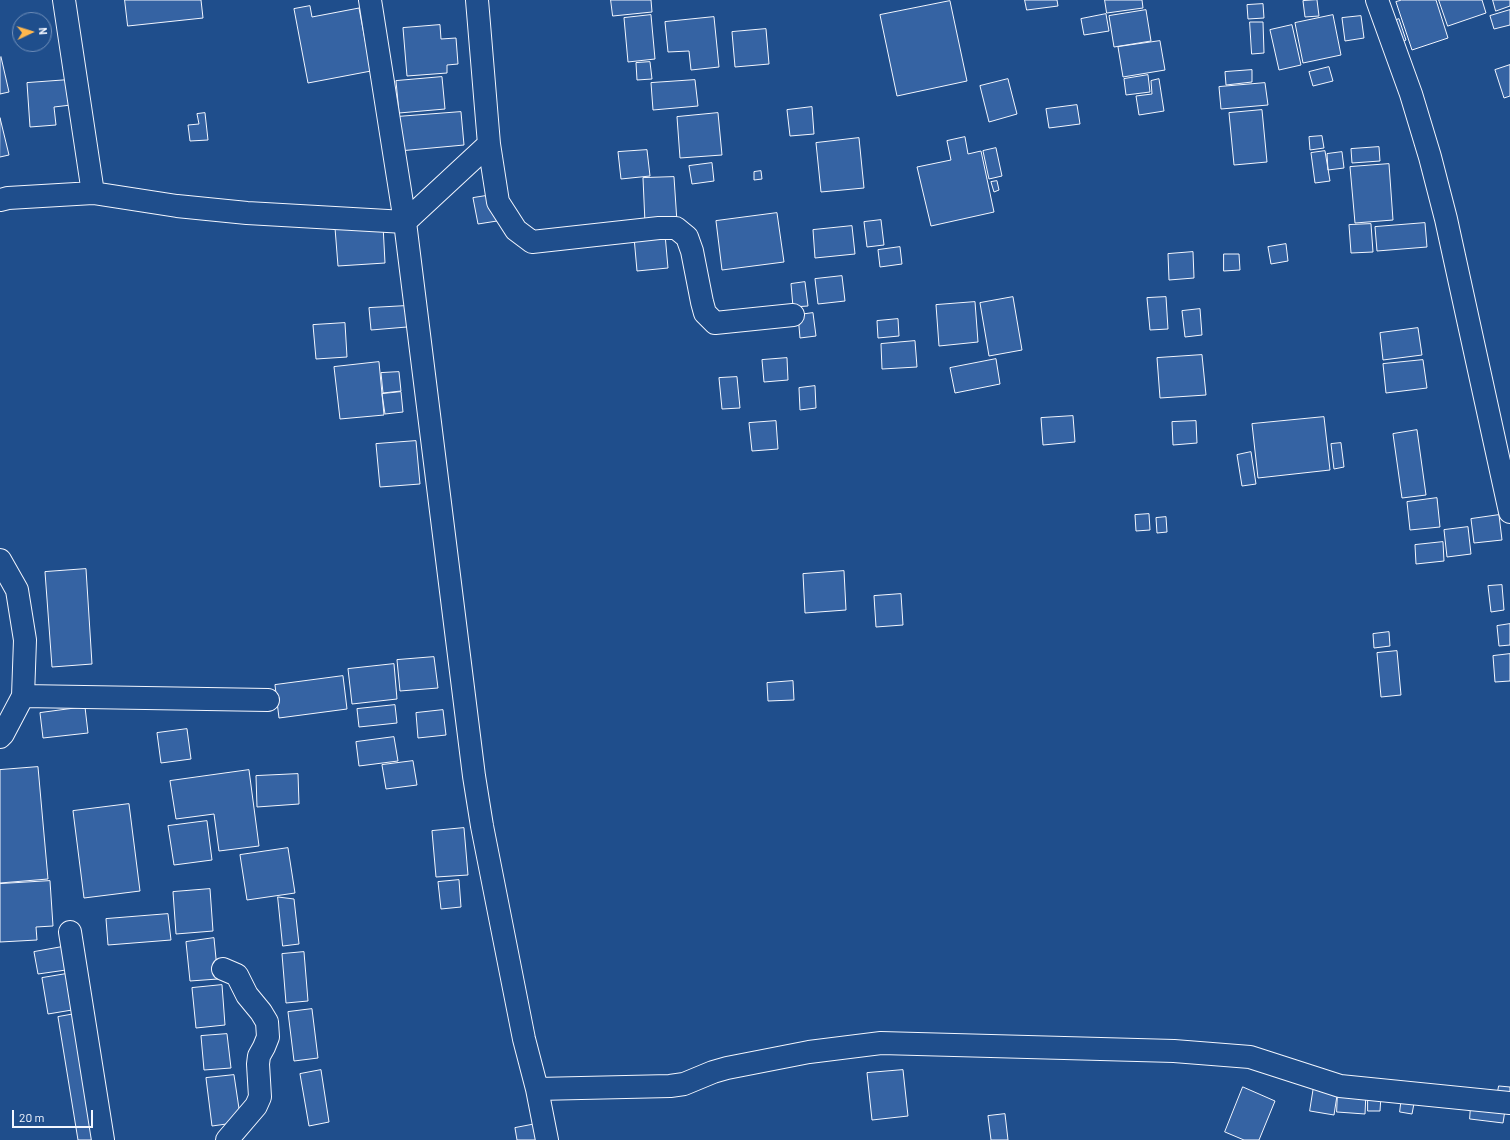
<!DOCTYPE html>
<style>
body{margin:0}
#map{position:relative;width:1510px;height:1140px;overflow:hidden;background:#1f4e8c;font-family:Barlow,sans-serif}
canvas{display:block}
.north{position:absolute;left:12px;top:12px;width:40px;height:40px;box-sizing:border-box;background:#1f4e8c;border:1px solid #7391ba;border-radius:50%;rotate:86deg;font-size:11px;font-weight:700;line-height:16px;text-align:center;color:#f2f6ff}
.north::after{content:'';display:block;margin:auto;width:14px;height:18px;background:#ffb74d;clip-path:polygon(50% 0,100% 100%,50% 72%,0 100%)}
.scale{position:absolute;left:12px;top:1110px;width:81px;height:18px;box-sizing:border-box;border:2px solid #f2f6ff;border-top:0;padding-left:5px;font-size:12px;line-height:14px;white-space:nowrap;color:#f2f6ff;-webkit-text-stroke:3px #1f4e8c;paint-order:stroke}
</style>
<div id="map">
<canvas width="1510" height="1140"></canvas>
<div class="north">N</div>
<div class="scale">20 m</div>
</div>
<script>
const c = document.querySelector('canvas').getContext('2d');
c.lineJoin = 'round';
function fillPath(path, color) {
  c.fillStyle = color;
  c.fill(path, 'evenodd');
}
function trace(path, color, width, dash) {
  c.strokeStyle = color;
  c.lineWidth = width;
  c.lineCap = dash ? 'butt' : 'round';
  c.setLineDash(dash || []);
  c.stroke(path);
}
const building = new Path2D(`
 M125,0H201L203,18L128,26Z
 M611,0H651L652,12L613,16Z
 M1025,0H1057L1058,6L1027,10Z
 M1105,0H1142L1143,8L1107,13Z
 M1317,0L1319,16L1305,17L1303,1Z
 M1402,0H1436L1448,38L1412,50L1396,2Z
 M1439,0H1482L1486,13L1448,26Z
 M1493,0H1510V6L1496,11Z
 M950,1L967,81L897,96L880,15Z
 M1263,4L1264,18L1248,19L1247,5Z
 M310,6L312,17L359,8L371,71L308,83L294,9Z
 M1146,10L1151,41L1114,47L1109,16Z
 M1510,10V25L1494,29L1490,16Z
 M1106,14L1109,31L1084,35L1081,19Z
 M651,15L655,59L628,62L624,18Z
 M1333,15L1341,55L1303,63L1295,23Z
 M1361,16L1364,38L1345,41L1342,18Z
 M714,17L719,67L691,70L689,51L668,52L665,22Z
 M1399,19L1406,40L1396,45L1388,23Z
 M1250,22H1263L1264,53L1252,54Z
 M440,25L441,39L456,38L458,64L447,65V73L407,76L403,28Z
 M1292,25L1301,65L1279,70L1270,30Z
 M766,29L769,64L735,67L732,32Z
 M1160,41L1165,70L1123,77L1118,47Z
 M1,57L9,92L0,94V58Z
 M650,62L652,79L637,80L636,63Z
 M1510,65V96L1504,98L1495,70Z
 M1329,67L1333,81L1313,86L1309,72Z
 M1252,70V82L1226,85L1225,72Z
 M1148,75L1150,92L1126,95L1124,79Z
 M442,77L445,109L399,113L396,81Z
 M1008,79L1017,114L989,122L980,86Z
 M1159,79L1164,111L1139,115L1136,96L1152,94L1151,81Z
 M68,80L71,105L54,107L56,125L30,127L27,83Z
 M695,80L698,106L653,110L651,83Z
 M1265,83L1268,105L1221,109L1219,87Z
 M1077,105L1080,124L1049,128L1046,109Z
 M812,107L814,134L790,136L787,110Z
 M1262,110L1267,162L1234,165L1229,113Z
 M461,112L464,145L399,151L396,117Z
 M205,113L208,140L190,141L188,125L199,124L197,114Z
 M718,113L722,155L680,158L677,117Z
 M0,118L9,155L0,157Z
 M1322,136L1324,148L1310,150L1309,137Z
 M965,137L968,154L981,151L994,212L931,226L917,167L951,160L947,141Z
 M859,138L864,188L821,192L816,143Z
 M1379,147L1380,161L1352,163L1351,149Z
 M996,148L1002,176L989,179L983,151Z
 M647,150L650,176L621,179L618,152Z
 M1325,151L1330,181L1315,183L1311,153Z
 M1342,152L1344,168L1328,170L1327,154Z
 M712,163L714,181L692,184L689,166Z
 M1389,164L1393,220L1355,223L1350,167Z
 M761,171L762,179L754,180V172Z
 M674,177L677,222L645,223L643,178Z
 M997,181L999,190L994,192L991,182Z
 M492,195L497,221L478,224L473,198Z
 M777,213L784,262L722,270L716,221Z
 M881,220L884,245L867,247L864,222Z
 M1425,223L1427,247L1377,251L1375,227Z
 M1371,224L1373,252L1351,253L1349,225Z
 M383,225L385,263L338,266L335,228Z
 M852,226L855,254L815,258L813,230Z
 M665,234L668,268L637,271L634,237Z
 M1286,244L1288,261L1271,264L1268,247Z
 M900,247L902,264L880,267L878,250Z
 M1193,252L1194,278L1169,280L1168,254Z
 M1224,254H1239L1240,270L1224,271Z
 M842,276L845,301L818,304L815,279Z
 M805,282L808,306L793,307L791,284Z
 M1013,297L1022,350L989,356L980,303Z
 M1166,297L1168,329L1150,330L1147,298Z
 M975,302L978,342L939,346L936,305Z
 M406,306L407,327L371,330L369,308Z
 M1200,309L1202,335L1185,337L1182,311Z
 M813,313L816,336L800,338L798,315Z
 M898,319L899,336L878,338L877,321Z
 M345,323L347,357L316,359L313,325Z
 M1418,328L1422,355L1383,360L1380,333Z
 M915,341L917,367L882,369L881,344Z
 M1202,355L1206,395L1160,398L1157,358Z
 M787,358L788,380L764,382L762,360Z
 M996,359L1000,384L955,393L950,368Z
 M1423,360L1427,388L1386,393L1383,364Z
 M379,362L384,415L340,419L334,367Z
 M399,372L401,391L383,393L381,373Z
 M737,377L740,408L722,409L719,378Z
 M815,386L816,408L800,410L799,388Z
 M401,392L403,412L385,414L382,394Z
 M1073,416L1075,442L1043,445L1041,418Z
 M1324,417L1330,470L1258,478L1252,424Z
 M776,421L778,449L752,451L749,423Z
 M1196,421L1197,443L1173,445L1172,422Z
 M1417,430L1426,495L1402,498L1393,434Z
 M416,441L420,484L380,487L376,444Z
 M1341,443L1344,467L1334,469L1331,444Z
 M1251,452L1256,484L1242,486L1237,455Z
 M1437,498L1440,527L1410,530L1407,502Z
 M1149,514L1150,530L1136,531L1135,515Z
 M1499,515L1502,540L1474,543L1471,519Z
 M1166,517L1167,532L1157,533L1156,518Z
 M1468,527L1471,554L1447,557L1444,530Z
 M1443,542L1444,561L1416,564L1415,545Z
 M86,569L92,664L52,667L45,572Z
 M844,571L846,610L805,613L803,574Z
 M1502,585L1504,610L1491,612L1488,586Z
 M901,594L903,625L876,627L874,596Z
 M1510,624V645L1499,646L1497,626Z
 M1389,632L1390,646L1374,648L1373,634Z
 M1397,651L1401,695L1381,697L1377,653Z
 M1510,654V681L1495,682L1493,656Z
 M434,657L438,688L400,691L397,660Z
 M394,664L397,699L352,704L348,669Z
 M343,676L347,709L279,718L275,685Z
 M793,681L794,700L768,701L767,683Z
 M395,705L397,723L359,727L357,709Z
 M85,707L88,733L43,738L40,713Z
 M443,710L446,735L418,738L416,713Z
 M187,729L191,759L161,763L157,733Z
 M394,737L398,761L359,766L356,742Z
 M413,761L417,785L386,789L382,765Z
 M38,767L48,879L0,883V770Z
 M249,770L259,846L219,851L214,814L176,819L170,781Z
 M298,774L299,804L257,807L256,776Z
 M129,804L140,891L84,898L73,811Z
 M207,821L212,860L174,865L168,826Z
 M464,828L468,875L436,877L432,831Z
 M288,848L295,893L247,900L240,855Z
 M459,880L461,907L441,909L438,882Z
 M50,881L53,926L36,927L37,940L0,942V884Z
 M210,889L213,931L176,934L173,892Z
 M278,897L294,899L299,944L283,946Z
 M168,914L171,940L108,945L106,919Z
 M214,938L218,979L190,981L186,942Z
 M62,947L66,970L38,974L34,952Z
 M304,952L308,1001L286,1003L282,954Z
 M66,974L72,1010L48,1014L42,978Z
 M222,985L225,1025L196,1028L192,988Z
 M312,1009L318,1058L294,1061L288,1012Z
 M75,1014L95,1140H78L58,1017Z
 M227,1034L231,1068L204,1070L201,1036Z
 M321,1070L329,1122L309,1126L300,1074Z
 M903,1070L908,1116L872,1120L867,1073Z
 M234,1075L241,1122L212,1126L206,1078Z
 M1314,1086L1338,1089L1334,1115L1310,1111Z
 M1499,1086L1510,1087V1099L1497,1097Z
 M1243,1087L1275,1101L1259,1140H1244L1225,1132Z
 M1338,1091L1366,1092L1365,1114L1337,1112Z
 M1368,1096H1381L1380,1111H1368Z
 M1402,1096L1415,1098L1412,1114L1400,1112Z
 M1471,1105L1505,1110L1503,1123L1470,1119Z
 M1005,1114L1008,1140H991L988,1116Z
 M536,1124L539,1140H517L515,1128Z`);
fillPath(building, '#3563a3');
trace(building, '#f2f6ff', 1);
const street = new Path2D(`
 M64,0L93,193
 M370,0L405,222
 M477,0L489,144L498,202L516,230L532,242L659,228H676L687,237L692,251L702,302L705,313L715,323L793,315
 M1377,0L1411,94L1430,157L1446,219L1510,512
 M0,200L8,198L93,193L177,206L247,213L405,222L474,776L482,826L524,1039L537,1089L547,1140
 M405,222L489,144
 M0,560L17,590L25,640L23,696L3,734L0,737
 M23,696L268,700
 M70,932L103,1140
 M223,969L237,975L247,995L261,1012L267,1022L268,1037L264,1047L259,1056L258,1064L260,1097L256,1106L227,1140
 M537,1089L670,1086L684,1084L713,1072L727,1068L809,1052L881,1043L1174,1051L1250,1057L1340,1086L1510,1103`);
trace(street, '#f2f6ff', 24);
trace(street, '#1f4e8c', 22);
</script>
